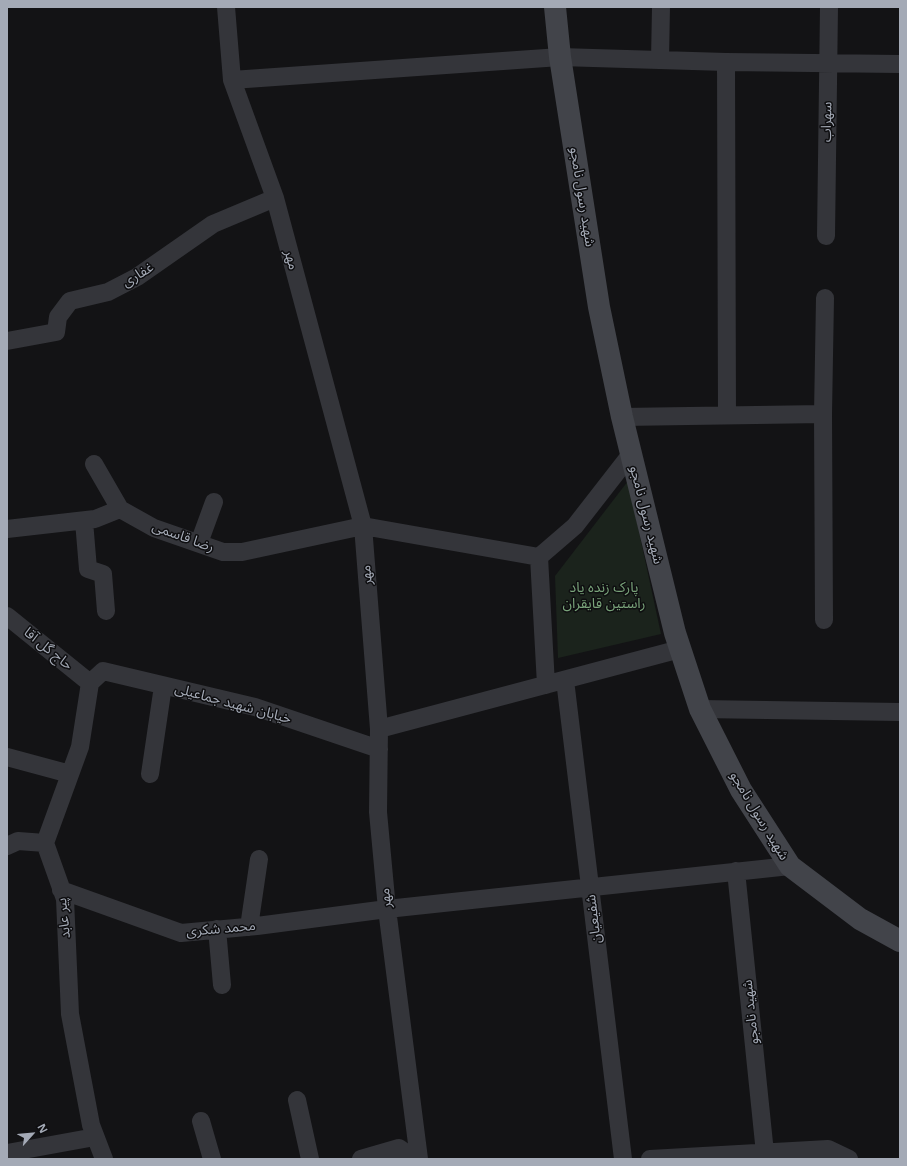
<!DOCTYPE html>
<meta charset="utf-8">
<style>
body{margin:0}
#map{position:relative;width:907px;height:1166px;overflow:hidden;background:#131315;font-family:"Open Sans",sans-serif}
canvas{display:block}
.frame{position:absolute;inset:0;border:8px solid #a4aab6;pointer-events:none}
.north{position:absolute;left:12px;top:1114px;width:40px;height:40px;-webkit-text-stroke:3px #0e0e10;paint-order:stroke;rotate:63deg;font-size:11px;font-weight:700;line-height:16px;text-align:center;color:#a4aab6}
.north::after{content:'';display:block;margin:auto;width:14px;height:18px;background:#a4aab6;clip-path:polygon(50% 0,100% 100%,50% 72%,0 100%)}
</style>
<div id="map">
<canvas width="907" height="1166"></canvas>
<div class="frame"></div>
<div class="north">N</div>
</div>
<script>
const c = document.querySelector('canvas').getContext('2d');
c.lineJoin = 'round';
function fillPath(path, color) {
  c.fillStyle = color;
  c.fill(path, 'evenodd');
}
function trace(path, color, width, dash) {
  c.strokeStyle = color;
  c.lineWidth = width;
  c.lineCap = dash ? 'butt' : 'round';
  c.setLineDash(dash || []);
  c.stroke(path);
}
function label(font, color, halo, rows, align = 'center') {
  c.font = font + ' "Open Sans","Noto Sans Arabic",sans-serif';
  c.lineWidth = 3;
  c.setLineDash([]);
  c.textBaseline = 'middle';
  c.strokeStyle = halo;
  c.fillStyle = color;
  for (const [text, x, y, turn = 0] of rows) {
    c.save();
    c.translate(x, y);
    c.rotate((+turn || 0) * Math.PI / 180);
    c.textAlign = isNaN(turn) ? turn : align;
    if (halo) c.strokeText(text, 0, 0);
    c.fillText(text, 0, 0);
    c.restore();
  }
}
fillPath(new Path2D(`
 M628,481L661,634L558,658L555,576Z`), '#1b231c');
trace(new Path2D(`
 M226,7L232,80L275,198L363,526L379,729L378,812L387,909L419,1159
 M660,60L661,7
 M726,62L727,415
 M232,80L560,57L726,62L900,64
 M826,236L829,7
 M7,341L56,332L58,317L70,301L108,292L137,277L213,224L275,198
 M622,417L823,414
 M94,464L120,509
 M84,521L88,569L103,574L106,611
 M7,529L95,519L120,509L154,528L223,552H242L363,526L539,557
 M199,543L214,502
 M539,557L575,526L631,454
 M539,557L546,685
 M7,616L90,683
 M824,620L823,414L825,298
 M565,680L623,1159
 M90,683L80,747L45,843L65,899L70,1014L91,1125L104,1159
 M90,683L103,671L255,707L379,749
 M700,709L900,712
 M379,729L680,649
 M7,757L70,774
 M150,774L163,686
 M7,846L18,841L45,843
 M736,871L765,1153
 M61,890L181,933L257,926L387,909L790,866
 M249,927L259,859
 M217,929L222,985
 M297,1100L310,1159
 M201,1121L212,1159
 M7,1153L95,1137
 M361,1159L399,1148L414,1159
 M650,1159L828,1149L849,1159`), '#34353a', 18);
trace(new Path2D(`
 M555,7L560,57L599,307L622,417L675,633L700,709L741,790L790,866L860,919L900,941`), '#42444a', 22);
label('14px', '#a4aab6', '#0e0e10', [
 ["سهراب",827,122,-89],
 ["شهید رسول نامجو",582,197,81],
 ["مهر",291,260,75],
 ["غفاری",138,275,-31],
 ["شهید رسول نامجو",646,515,76],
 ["رضا قاسمی",183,537,20],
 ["مهر",367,575,-95],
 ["حاج گل آقا",48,649,39],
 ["خیابان شهید جماعیلی",233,704,15],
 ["شهید رسول نامجو",759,816,59],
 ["مهر",386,898,-96],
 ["پیر عابد",64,918,-96],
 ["شفیعیان",594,919,-97],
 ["محمد شکری",221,929,-5],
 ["شهید نامجو",751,1012,-96]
]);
label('14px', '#79a37a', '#0e0e10', [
 ["پارک زنده یاد",604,588],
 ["راستین قایقران",604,604]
]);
</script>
